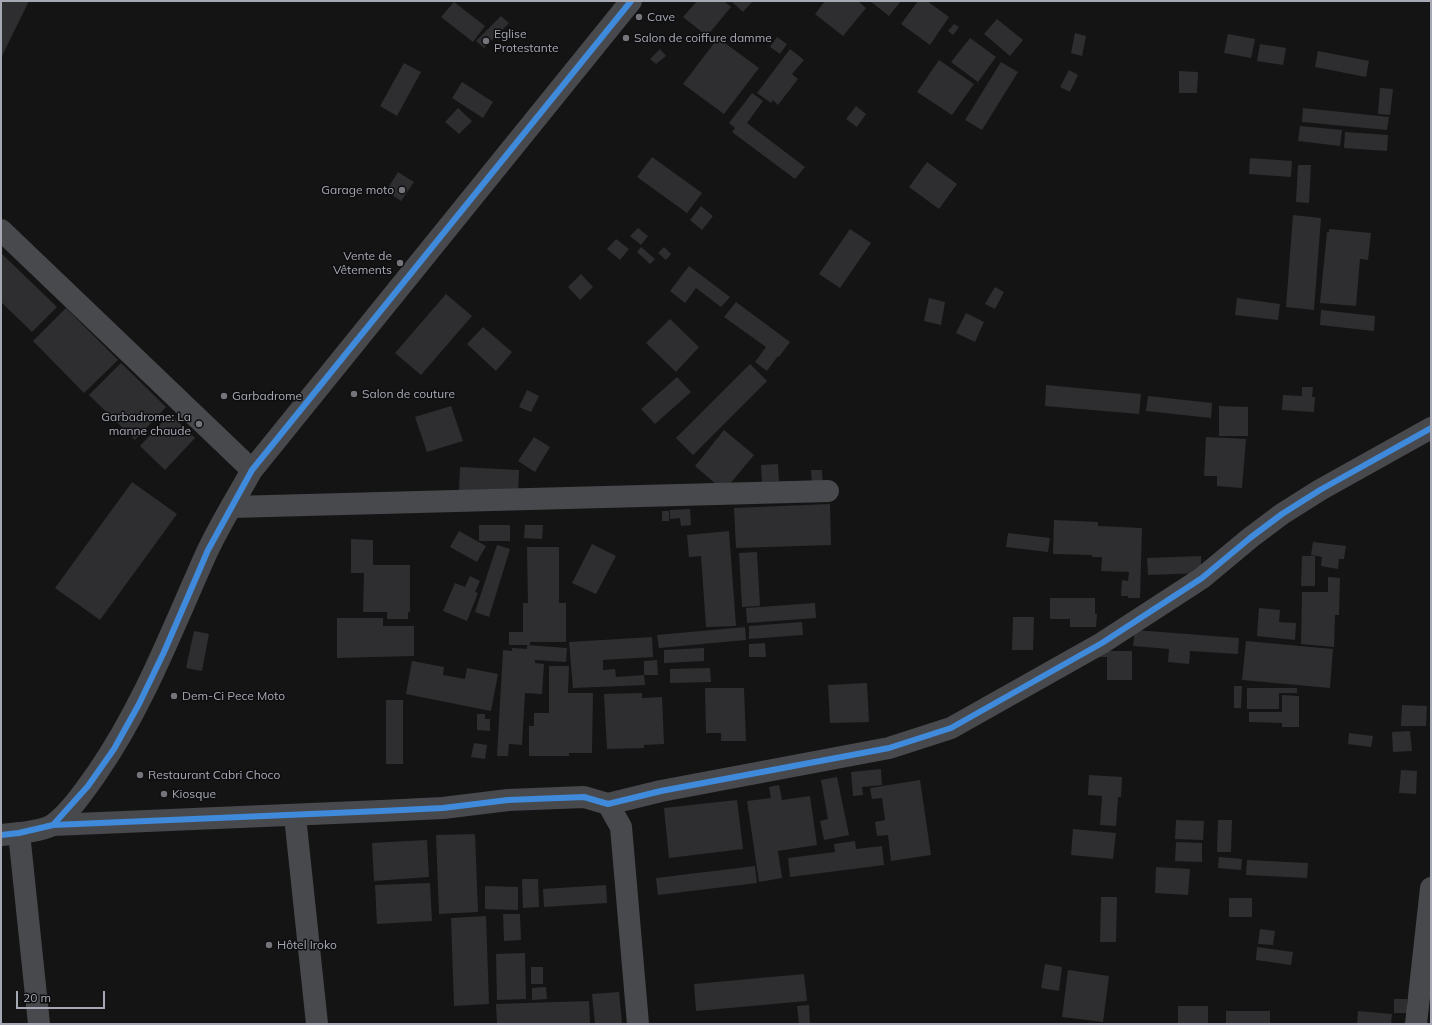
<!DOCTYPE html>
<meta charset="utf-8">
<style>
body{margin:0}
#map{position:relative;width:1432px;height:1025px;overflow:hidden;background:#141414;font-family:Mulish,sans-serif}
canvas{display:block}
.frame{position:absolute;inset:0;border:2px solid #a6a9b3;pointer-events:none}
.scale{position:absolute;left:16px;top:991px;width:89px;height:18px;box-sizing:border-box;border:2px solid #a6a9b3;border-top:0;padding-left:5px;font-size:12px;line-height:14px;white-space:nowrap;color:#a6a9b3;-webkit-text-stroke:3px #0e0e10;paint-order:stroke}
</style>
<div id="map">
<canvas width="1432" height="1025"></canvas>
<div class="frame"></div>
<div class="scale">20 m</div>
</div>
<script>
const c = document.querySelector('canvas').getContext('2d');
c.lineJoin = 'round';
function fillPath(path, color) {
  c.fillStyle = color;
  c.fill(path, 'evenodd');
}
function trace(path, color, width, dash) {
  c.strokeStyle = color;
  c.lineWidth = width;
  c.lineCap = dash ? 'butt' : 'round';
  c.setLineDash(dash || []);
  c.stroke(path);
}
function label(font, color, halo, rows, align = 'center') {
  c.font = font + ' Mulish,sans-serif';
  c.lineWidth = 3;
  c.setLineDash([]);
  c.textBaseline = 'middle';
  c.strokeStyle = halo;
  c.fillStyle = color;
  for (const [text, x, y, turn = 0] of rows) {
    c.save();
    c.translate(x, y);
    c.rotate((+turn || 0) * Math.PI / 180);
    c.textAlign = isNaN(turn) ? turn : align;
    if (halo) c.strokeText(text, 0, 0);
    c.fillText(text, 0, 0);
    c.restore();
  }
}
fillPath(new Path2D(`
 M1,1H29L1,58Z
 M697,1H724L731,7L707,36L683,17Z
 M731,1H753L743,12Z
 M825,1H858L866,8L843,36L815,14Z
 M870,1H901L889,16Z
 M918,1H927L949,17L930,45L901,24Z
 M454,2L485,26L473,42L441,17Z
 M501,16L509,23L484,48L476,41Z
 M997,19L1023,40L1010,56L984,34Z
 M954,24L959,27L953,35L948,31Z
 M1075,33L1086,36L1082,56L1071,53Z
 M1228,34L1255,39L1251,58L1224,53Z
 M777,37L787,44L780,54L770,47Z
 M718,38L759,68L724,114L683,84Z
 M970,38L996,57L978,82L951,62Z
 M1260,44L1286,48L1283,65L1257,61Z
 M660,49L666,56L656,64L650,59Z
 M790,49L804,60L792,74L798,79L778,105L773,100L771,103L757,93Z
 M1318,51L1369,61L1366,77L1315,67Z
 M939,60L974,84L952,115L917,92Z
 M1001,62L1018,72L982,130L965,120Z
 M404,63L421,72L397,116L380,106Z
 M1069,70L1078,75L1070,92L1060,87Z
 M1179,71L1198,72L1197,93H1179Z
 M462,82L493,102L483,118L452,98Z
 M1380,88L1393,89L1390,115L1378,114Z
 M752,93L763,101L747,123L805,167L795,179L732,132L735,128L729,123Z
 M856,106L866,114L857,127L846,119Z
 M458,108L472,121L459,134L445,122Z
 M1303,108L1389,117L1387,130L1302,122Z
 M1300,126L1342,130L1340,146L1298,141Z
 M1345,132L1388,135L1387,151L1344,148Z
 M652,157L702,193L687,213L637,177Z
 M1250,158L1292,161L1291,177L1249,174Z
 M927,162L957,184L939,209L909,187Z
 M1298,165H1311L1309,203L1296,202Z
 M398,172L414,182L401,201L386,191Z
 M701,206L713,216L702,230L690,220Z
 M1293,215L1321,218L1314,310L1286,307Z
 M638,228L648,236L641,245L630,236Z
 M850,229L871,243L840,288L819,274Z
 M1329,229L1371,233L1368,260L1360,259L1356,306L1320,303L1327,232H1329Z
 M616,239L629,249L620,260L607,249Z
 M641,247L655,259L650,264L637,252Z
 M664,247L671,254L666,260L658,253Z
 M1,253L57,307L32,332L1,302Z
 M689,266L730,297L721,307L696,288L685,303L670,291Z
 M581,274L593,287L580,300L568,287Z
 M995,287L1004,292L995,309L985,304Z
 M446,294L472,316L421,375L395,353Z
 M929,298L945,302L941,325L924,321Z
 M1237,298L1280,304L1278,320L1235,315Z
 M736,302L790,342L779,357L778,356L767,371L755,362L766,347L724,317Z
 M66,308L118,360L84,393L33,341Z
 M1321,310L1375,316L1374,331L1320,325Z
 M966,313L984,322L975,342L956,333Z
 M670,319L699,347L676,372L646,343Z
 M483,327L512,352L496,371L467,344Z
 M121,363L166,407L135,440L89,395Z
 M750,364L767,381L693,455L676,438Z
 M677,377L691,392L655,424L641,409Z
 M1046,385L1141,394L1139,414L1045,406Z
 M1302,387H1313L1312,397H1315L1314,412L1282,410L1283,395L1302,396Z
 M527,390L539,396L531,412L519,407Z
 M1148,396L1212,403L1211,418L1146,411Z
 M451,406L463,441L427,452L415,417Z
 M1219,406L1248,407V436H1219Z
 M170,414L195,438L165,470L140,446Z
 M724,430L754,455L724,491L695,466Z
 M534,437L550,447L535,472L518,461Z
 M1206,437L1246,439L1242,488L1217,486V476H1204Z
 M778,464L779,481L762,482L761,465Z
 M460,467L519,470L518,494L459,491Z
 M811,470H822L823,488H812Z
 M132,482L177,514L100,620L55,588Z
 M830,504L831,545L736,548L734,508Z
 M690,509L691,525L681,526L680,518L670,519V510Z
 M662,511H669V521H662Z
 M1054,520L1098,522V526L1142,528L1140,598H1128V596H1121L1122,580L1128,581L1129,572L1101,571L1102,557H1092V555L1053,554Z
 M479,525H510V541H479Z
 M525,525H543L542,539L524,538Z
 M459,531L486,546L477,562L450,547Z
 M729,531L736,626L706,627L701,556L689,557L687,535Z
 M1008,533L1050,538L1048,552L1006,547Z
 M351,539L373,540V565H410V612H408V619H387V612H363L364,573H351Z
 M1313,542L1346,546L1344,559H1339L1338,569L1321,566L1322,557L1311,555Z
 M592,544L616,556L596,594L572,583Z
 M497,545L510,549L489,617L475,612Z
 M527,547H559V603H566V642H530V645H509V632H523V603H528Z
 M757,552L760,606L742,607L739,553Z
 M1201,556V573L1148,575L1147,558Z
 M1302,556H1315V586H1301Z
 M470,576L480,581L475,592L478,593L467,621L443,611L455,583L465,587Z
 M1328,577L1340,578L1339,615H1335L1334,647L1301,644L1302,592H1328Z
 M1050,598H1095V614H1097L1096,627H1070V619H1050Z
 M815,603L816,618L747,623L746,608Z
 M1259,608L1280,610L1279,622L1296,623L1295,640L1257,636Z
 M1013,617H1034L1033,650H1012Z
 M337,618H383V626H414V656L337,658Z
 M802,622L803,635L749,639V626Z
 M745,627L746,640L659,648L657,635Z
 M1135,630L1239,638L1238,654L1190,651L1189,664L1168,662L1169,649L1133,646Z
 M194,631L209,634L202,671L186,668Z
 M652,637L653,657L603,660V670L615,669L616,677L644,675V661L657,660L658,675H644L645,685L573,688L569,642Z
 M1246,641L1333,649L1330,688L1242,680Z
 M765,643L766,657H749V644Z
 M527,645L567,648L566,662L535,660V663L544,664L542,694L525,693L522,745L509,744L508,756H497L503,650L512,651V648L527,649Z
 M704,648V661L664,663V650Z
 M1100,651H1132V680H1107V657H1100Z
 M412,661L444,667L443,675L465,679L467,668L498,674L491,711L406,694Z
 M549,666H569L568,693H593L592,753H569V756H529V726H534V713H549Z
 M710,668L711,682L670,683V669Z
 M867,683L869,722L830,723L828,685Z
 M1234,686H1242L1241,708H1234Z
 M705,688H744L746,741H721V733H706Z
 M1247,688H1297V693H1279V709H1247Z
 M642,693V698L662,697L664,744L644,745V748L607,749L604,694Z
 M1282,695L1299,696V727H1282V723L1249,722V712H1282Z
 M386,700H403V764H386Z
 M1402,705L1427,706L1426,726H1401Z
 M477,714H485V719H490V731L477,730Z
 M1410,731L1412,751L1393,752L1392,732Z
 M1349,733L1373,736L1371,747L1348,744Z
 M474,743L487,745L485,759L471,757Z
 M881,769L882,785L862,787L863,795L853,796L851,772Z
 M1401,770L1417,771L1416,794L1399,793Z
 M1089,775L1122,777L1121,797H1118L1116,826L1100,825L1102,796L1088,795Z
 M837,777L849,835L824,840L820,821L828,819L821,780Z
 M920,780L931,855L891,861L888,835L877,836L875,822L885,820L882,798L872,799L870,788Z
 M779,785L782,800L810,796L817,845L778,851L782,878L759,882L747,801L771,798L769,787Z
 M737,800L743,849L669,858L664,808Z
 M1176,820L1204,821L1203,840L1175,839Z
 M1218,820H1232L1231,852H1217Z
 M1073,829L1116,833L1113,859L1071,855Z
 M475,834L478,912L439,914L436,835Z
 M427,840L429,877L374,881L372,843Z
 M855,841L856,849L882,846L884,865L790,877L788,858L835,852L834,844Z
 M1176,842L1202,843V862L1175,861Z
 M1219,857L1242,859L1241,870L1218,868Z
 M1247,860L1308,863L1307,878L1246,875Z
 M755,866L757,883L658,895L656,878Z
 M1156,867L1190,869L1188,895L1155,893Z
 M522,879H538L539,907L523,908Z
 M430,883L432,921L377,924L375,885Z
 M606,885L607,903L544,907L543,889Z
 M485,886L518,887V910L485,909Z
 M1101,897H1117L1116,942H1100Z
 M1229,898H1252V917H1229Z
 M503,914H520L521,940L504,941Z
 M486,916L489,1004L454,1006L451,918Z
 M1260,929L1275,931L1273,945L1258,944Z
 M1257,947L1293,952L1291,965L1256,960Z
 M525,953L526,999L497,1000L496,954Z
 M1045,964L1062,967L1059,991L1041,988Z
 M531,967H543V984H531Z
 M1068,970L1109,976L1103,1022L1062,1017Z
 M804,974L807,1001L696,1011L694,984Z
 M546,987L547,999L532,1000V988Z
 M619,992L622,1023L595,1024L592,994Z
 M1394,999H1407V1013H1394Z
 M589,1001L590,1024H497L496,1004Z
 M809,1005L810,1024H799L797,1006Z
 M1178,1006H1208V1023H1178Z
 M1226,1011H1270V1024H1226Z
 M1358,1011L1392,1014L1391,1024H1357Z`), '#2e2e30');
trace(new Path2D(`
 M1,230L252,470
 M232,507L828,491
 M608,804L621,827L638,1024
 M295,816L317,1024
 M53,825L381,811L443,808L508,800L584,797L608,804L661,791L889,748L951,728L1102,643L1202,578L1250,538L1282,514L1320,490L1431,428
 M19,833L39,1024
 M1416,1024L1431,888`), '#48494d', 22);
trace(new Path2D(`
 M1,835C13,834 45,831 54,824C70,812 85,790 97,773C144,705 173,627 207,552C220,524 237,497 252,470L631,1`), '#48494d', 22);
trace(new Path2D(`
 M53,825L88,786L114,749L139,704L164,652L208,550L252,470L631,1
 M1,835L19,833L53,825L381,811L443,808L508,800L584,797L608,804L661,791L889,748L951,728L1102,643L1202,578L1250,538L1282,514L1320,490L1431,428`), '#408adc', 6);
for (const [x, y, r, color] of [
 [639,17,4,"#73757b"],
 [626,38,4,"#73757b"],
 [486,41,4,"#73757b"],
 [402,190,4,"#73757b"],
 [400,263,4,"#73757b"],
 [354,394,4,"#73757b"],
 [224,396,4,"#73757b"],
 [199,424,4,"#73757b"],
 [174,696,4,"#73757b"],
 [140,775,4,"#73757b"],
 [164,794,4,"#73757b"],
 [269,945,4,"#73757b"]
]) {
  const dot = new Path2D();
  dot.arc(x, y, r, 0, 2 * Math.PI);
  c.fillStyle = color;
  c.fill(dot);
  trace(dot, '#0e0e10', 1.5);
}
label('12px', '#a6a9b3', '#0e0e10', [
 ["Cave",647,17],
 ["Eglise",494,34],
 ["Protestante",494,48],
 ["Salon de coiffure damme",634,38],
 ["Garage moto",394,190,"right"],
 ["Vente de",392,256,"right"],
 ["Vêtements",392,270,"right"],
 ["Salon de couture",362,394],
 ["Garbadrome",232,396],
 ["Garbadrome: La",191,417,"right"],
 ["manne chaude",191,431,"right"],
 ["Dem-Ci Pece Moto",182,696],
 ["Restaurant Cabri Choco",148,775],
 ["Kiosque",172,794],
 ["Hôtel Iroko",277,945]
], 'left');
</script>
